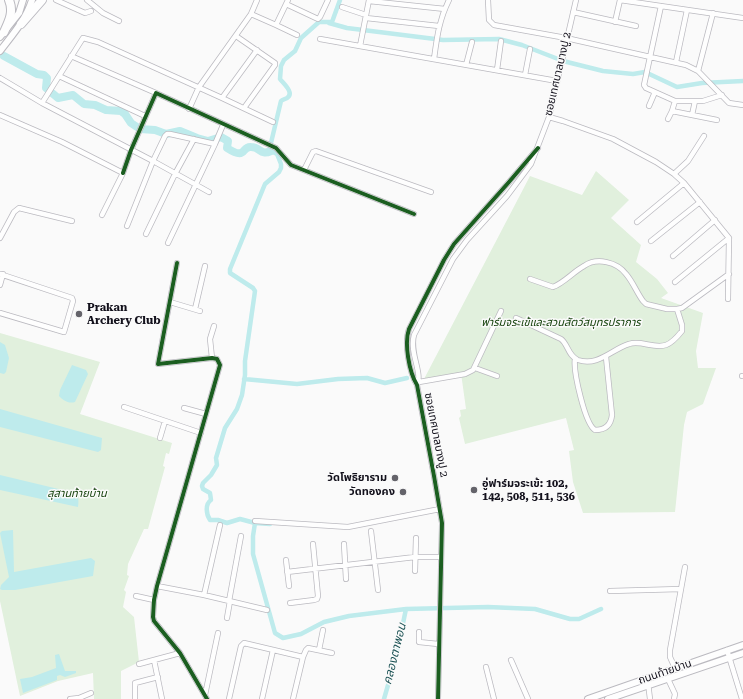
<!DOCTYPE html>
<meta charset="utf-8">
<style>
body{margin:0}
canvas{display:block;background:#fafafa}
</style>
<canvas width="743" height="699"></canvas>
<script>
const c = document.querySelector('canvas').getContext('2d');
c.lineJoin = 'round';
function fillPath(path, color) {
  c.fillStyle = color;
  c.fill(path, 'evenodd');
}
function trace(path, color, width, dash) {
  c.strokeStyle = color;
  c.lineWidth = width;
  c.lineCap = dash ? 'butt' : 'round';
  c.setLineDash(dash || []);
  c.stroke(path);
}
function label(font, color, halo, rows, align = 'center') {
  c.font = font + ' "Roboto Serif","Noto Sans Thai",serif';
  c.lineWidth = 3;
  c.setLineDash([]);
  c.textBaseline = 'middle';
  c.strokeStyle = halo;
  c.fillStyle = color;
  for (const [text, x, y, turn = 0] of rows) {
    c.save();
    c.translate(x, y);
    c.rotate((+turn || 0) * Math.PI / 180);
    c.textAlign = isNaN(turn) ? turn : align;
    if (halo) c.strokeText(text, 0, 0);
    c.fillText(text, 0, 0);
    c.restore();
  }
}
fillPath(new Path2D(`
 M596,171L629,200L611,218L641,245L636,262L657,279L668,293L661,298L703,313L696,351L698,368H716L703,404L687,412L684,425L675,512L583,513L573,482L569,451L574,450L566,418L465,444L459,418L461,416L460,410L466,409L461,373L424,379L530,176L582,195Z
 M0,333L100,362L80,414L172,443L169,454L166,453L163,466L165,467L148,529H144L128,564L127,575L129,576L124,590L126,592L123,607L134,617L139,662L121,671V699H94L93,673L58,681L20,696L0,601Z`), '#e1f0dd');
fillPath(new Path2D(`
 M0,342L5,345L9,358L6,372L4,374L0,373Z
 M72,365L86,370L88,374L75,402C68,404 63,400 59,396L60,390Z
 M0,409L102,438L101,450L98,452L0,427Z
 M0,475L71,492C79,496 79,499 78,507L0,490Z
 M13,530L14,572L91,558L95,561L93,576L15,590H2L0,589L1,585L9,577L0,533L2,531Z
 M59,654L65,671H76V673L65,677L60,675L57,676V680L23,693L20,679L32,677L56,668L55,655Z`), '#beebec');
trace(new Path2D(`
 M329,23L347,28L443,40L499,39L522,45L558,59
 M563,61L603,71L633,74L645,72L677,87L702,83L743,81
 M244,379L297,384L338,379L367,378L385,383L407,378
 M255,523L253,536V554L275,633L283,638L301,634L324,622L349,616L406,609L488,607L535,609L570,619H579L601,609
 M270,524L255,523L240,519L227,523L218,520H210C206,514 205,504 211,500L210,493L203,489L202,486L203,483L211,475L217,465L216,458L225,428L237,409L242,395L245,375V361L255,291L253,288L230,273V269L265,184L279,172L281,168V164L277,154L271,151L270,147L281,101C282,100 285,99 287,98C295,93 283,83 280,79L281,66L284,60L295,51L301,38L319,22H332L340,0
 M384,699L395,661L406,609`), '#beebec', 4.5);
trace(new Path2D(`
 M4,56L37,74L44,75L47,78L46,88L58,98L73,95L84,104L95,105L106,110L121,111L125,114L131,123L140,129L155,130L166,134L180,131L197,138L208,141L221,137L228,141L227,148C247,161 241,146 251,147C261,147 260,156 271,151`), '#beebec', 8);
const street = new Path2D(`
 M56,0L85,13L91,11
 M87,0L103,13L119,21
 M488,0L489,20L494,25L566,38L686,65L698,71L729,103L743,105
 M620,0L743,18
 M369,1L445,9
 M286,4L318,19L320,17L328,0
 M661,6L644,85L646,88L675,101
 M342,7L366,15
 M573,12L636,26
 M251,14L276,25L288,0
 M366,18L439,26
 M615,22L620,0
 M276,25L297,35
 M236,36L275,63V65L244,108
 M320,39L557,81
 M360,46L369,0
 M257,50L222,98L273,122
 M71,56L156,93
 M434,59C437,37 439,20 449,0
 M676,62L687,10
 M466,65L472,42
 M497,70L501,41
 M698,71L713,13
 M525,75L530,49
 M59,76L145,116
 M0,78L42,103L153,161L209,192
 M42,103L83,38L98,42L222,98
 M649,106L655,92
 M189,109L199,87L251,14L257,0
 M0,115L62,142L123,173L102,215
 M692,115L695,101
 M549,117L563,121L613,139L656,162L674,174L684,183L729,238L728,299
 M668,119L672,111
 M717,120L672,111L675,101H703L722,95
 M304,170L313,152L316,151L431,192
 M123,173L131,150L156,93L276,148L291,165L414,214
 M674,174L688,161L704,136
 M637,222L684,183
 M127,226L153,161L165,136L167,134H170L215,144L223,125
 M146,234L175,174L194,139
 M0,238L14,212L19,208L72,221
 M651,241L700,202
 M168,243L215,144
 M673,256L715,220
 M177,263L158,364L212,358L217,359L220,365L157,586L154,600L153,617L154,621L180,653L207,699
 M0,274L72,298L73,301L64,332L0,313
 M530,279L553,287C564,283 573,272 584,266C597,257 617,262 626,274C633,282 637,293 643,301L646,304L667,309H677L682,308L729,274
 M675,282L729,238
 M0,285L3,274
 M170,302L200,311
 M195,309L205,266
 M516,318L561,339C568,344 568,356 578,360C598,367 612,349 629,344C641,340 654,349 666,345C672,343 678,336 682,331V325L677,309
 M212,358L210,339L214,326
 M575,359C573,371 585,424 595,430C605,430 611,425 612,415L606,357
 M475,368L497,376
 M742,376H743
 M419,382L465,374L473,370L501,311
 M417,385C423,373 409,353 414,335L453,259L467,240L507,196L531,164L549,117L576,0
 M124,407L201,433
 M184,408L206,414
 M160,438L165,421
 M255,521L348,527L440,509
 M371,531L378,590
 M344,544L346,579
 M286,560L289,586
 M415,571L416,538
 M287,572L415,557H440
 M157,586L204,595L267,610
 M610,591L681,589
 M204,595L220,525
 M136,596L154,600
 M229,601L241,536
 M290,603L314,600L317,599L318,596L313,544
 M227,618L230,601
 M419,632V642L438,644
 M319,650L323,630
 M727,650L742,699
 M303,657L306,650L308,648L332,653
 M154,660L162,699
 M511,660L528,699
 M139,664L180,653
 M486,667L494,699
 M675,668L670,657V650L685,567
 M668,679L675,694L674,699
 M648,683L650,699
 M205,695L218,633
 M70,699L79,698L91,693
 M135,699V683L158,677
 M229,699L241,646L244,643L303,657L293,699
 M262,699L273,650
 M438,699L442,523L434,476L417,385C409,372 404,343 409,329L444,260L454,244L509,182L538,148`);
const secondary = new Path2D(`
 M0,37L19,13L23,0
 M0,51C12,35 26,20 32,0
 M588,699L743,645
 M608,699L743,653`);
const highway = new Path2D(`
 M21,24L42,0
 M4,32C9,21 14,12 9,0`);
trace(street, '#bbbac0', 6);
trace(secondary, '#bbbac0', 8);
trace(highway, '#bbbac0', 10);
trace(street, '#fefefe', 4.5);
trace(secondary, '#fefefe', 6);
trace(highway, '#fefefe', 8);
trace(new Path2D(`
 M123,173L131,150L156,93L276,148L291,165L414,214
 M177,263L158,364L212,358L217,359L220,365L157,586L154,600L153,617L154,621L180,653L207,699
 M438,699L442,523L434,476L417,385C409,372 404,343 409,329L444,260L454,244L509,182L538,148`), '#1b5e20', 4);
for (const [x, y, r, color] of [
 [79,314,4,"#64636a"],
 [395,478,4,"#64636a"],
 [474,490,4,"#64636a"],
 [403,492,4,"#64636a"]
]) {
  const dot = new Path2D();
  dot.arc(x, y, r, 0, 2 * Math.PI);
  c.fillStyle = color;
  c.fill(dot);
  trace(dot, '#fafafa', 1.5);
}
label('11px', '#13111c', '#fafafa', [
 ["ซอยเทศบาลบางปู 2",558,74,-77],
 ["ซอยเทศบาลบางปู 2",436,435,79],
 ["ถนนท้ายบ้าน",665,672,-19]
]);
label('bold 11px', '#13111c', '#fafafa', [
 ["Prakan",87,308],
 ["Archery Club",87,321],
 ["วัดโพธิยาราม",387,478,"right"],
 ["อู่ฟาร์มจระเข้: 102,",482,484],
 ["142, 508, 511, 536",482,497],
 ["วัดทองคง",395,492,"right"]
], 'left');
label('italic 11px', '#18440f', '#fafafa', [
 ["ฟาร์มจระเข้และสวนสัตว์สมุทรปราการ",561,323],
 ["สุสานท้ายบ้าน",77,494]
]);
label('italic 12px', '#1b5254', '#fafafa', [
 ["คลองตาพอน",395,654,-76]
]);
</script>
